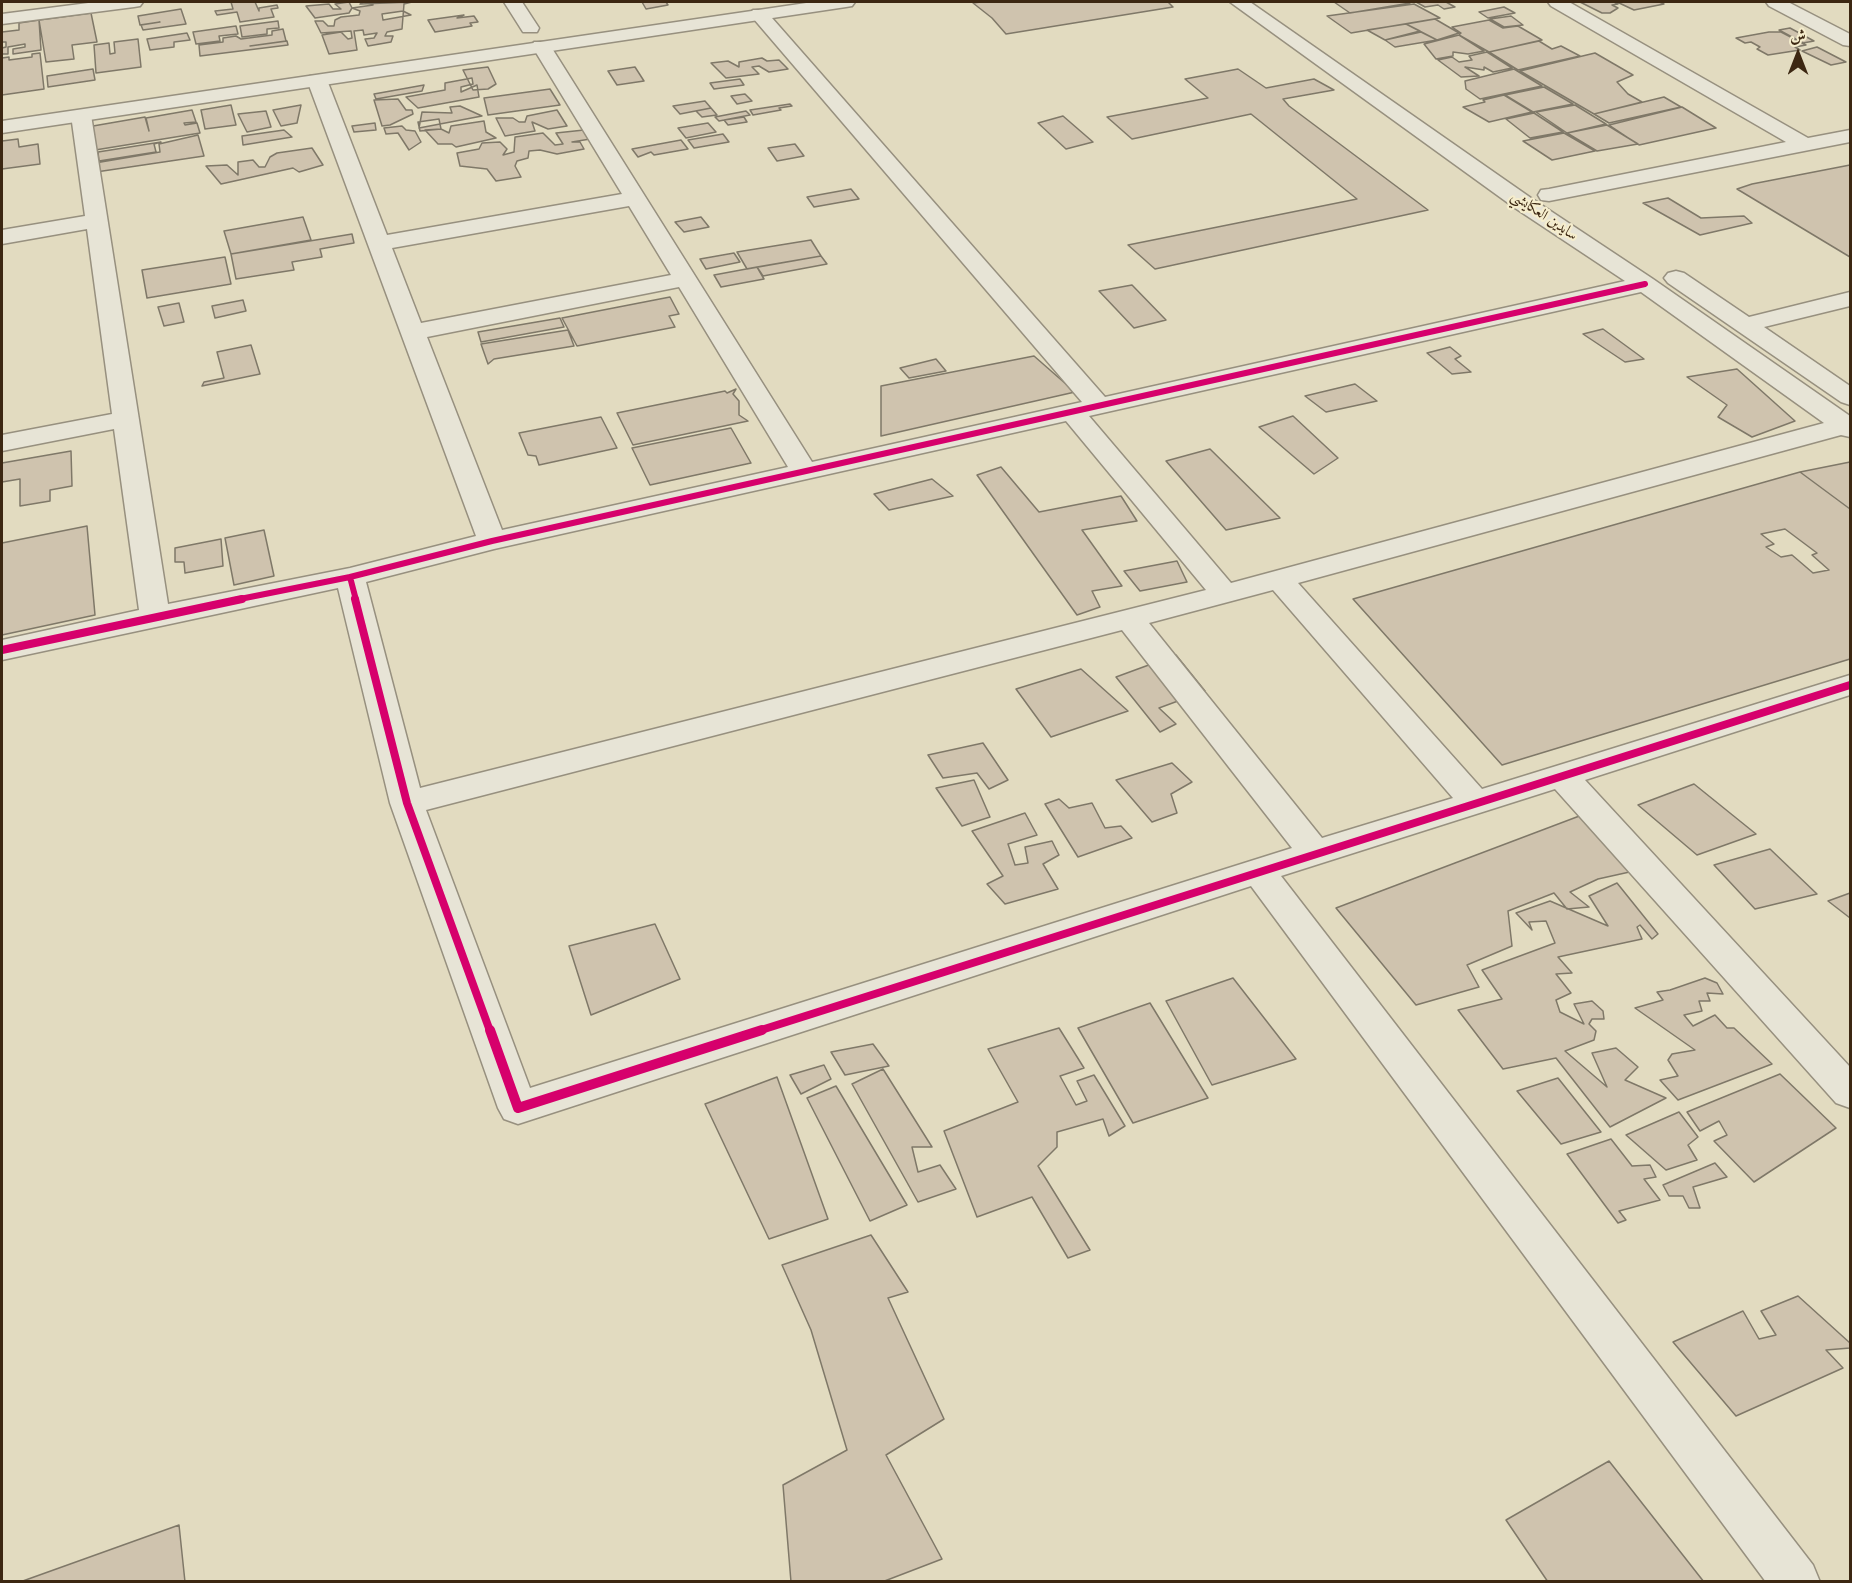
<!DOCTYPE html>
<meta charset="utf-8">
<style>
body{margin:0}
#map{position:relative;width:1852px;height:1583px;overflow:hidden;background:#e2dbc0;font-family:"IM FELL French Canon",Amiri,serif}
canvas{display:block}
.frame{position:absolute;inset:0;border:3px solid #3c2712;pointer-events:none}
.north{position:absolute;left:1768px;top:24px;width:60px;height:60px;-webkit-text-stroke:4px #f5edcd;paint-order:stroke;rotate:0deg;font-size:16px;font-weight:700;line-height:24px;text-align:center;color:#3c2712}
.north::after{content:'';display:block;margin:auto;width:21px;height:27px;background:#3c2712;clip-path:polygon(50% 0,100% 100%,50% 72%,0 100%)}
</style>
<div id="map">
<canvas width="1852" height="1583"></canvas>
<div class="frame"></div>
<div class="north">ش</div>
</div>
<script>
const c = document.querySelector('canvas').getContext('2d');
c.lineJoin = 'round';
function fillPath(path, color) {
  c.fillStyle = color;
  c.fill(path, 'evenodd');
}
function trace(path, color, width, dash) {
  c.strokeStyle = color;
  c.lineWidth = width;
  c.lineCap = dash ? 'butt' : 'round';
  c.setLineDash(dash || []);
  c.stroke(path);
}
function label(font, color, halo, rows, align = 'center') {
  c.font = font + ' "IM FELL French Canon",Amiri,serif';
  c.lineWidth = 4.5;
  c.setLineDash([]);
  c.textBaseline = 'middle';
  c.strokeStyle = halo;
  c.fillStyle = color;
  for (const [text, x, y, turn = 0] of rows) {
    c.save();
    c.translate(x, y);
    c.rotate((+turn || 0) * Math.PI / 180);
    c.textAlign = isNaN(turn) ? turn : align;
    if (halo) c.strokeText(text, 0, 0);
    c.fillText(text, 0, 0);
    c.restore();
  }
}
const building = new Path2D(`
 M231,2H255L259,11V8L277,5L278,8L271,9L274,17L240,22L237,12L217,15L215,11L233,9Z
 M349,2H372L373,5L352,8Z
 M349,2H363L360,4L412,2L404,4L402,29L387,32L385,36H393L391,42L368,46L365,39L374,38L377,33L364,35L363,30L354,31L357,50L329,54L322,35L341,32L348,39L352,38L351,31L321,33L315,21H323L328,26H334L335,20L341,17L359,15L360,11L352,8L349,13L315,18L306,6L329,4L333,9H341L335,4Z
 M642,2H666L668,5L646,9Z
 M981,2H1168L1173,7L1006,34L992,18L973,3Z
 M1334,2H1408L1410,3L1350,13Z
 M1416,2H1446L1455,7L1444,9L1438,5L1425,7Z
 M1580,2H1614L1618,4L1612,5L1618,8L1610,13H1602Z
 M1617,2H1659L1664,4L1634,10Z
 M1414,4L1440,18L1351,33L1327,16Z
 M1504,7L1515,13L1488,18L1479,12Z
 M181,9L186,24L143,30L141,25L160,22L140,25L138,16Z
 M403,11L411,15L383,20L382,14Z
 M91,13L97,42L72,45L74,59L46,62L39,20Z
 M464,15L457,18L474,16L478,22L470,23L472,26L435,32L428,20Z
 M1511,16L1523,25L1504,27L1490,19Z
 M1435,19L1459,33L1437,40L1406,24Z
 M39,20L41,50L13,54V49L25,47V44L8,47V54H2V48L6,47V42H2V32L19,30V23Z
 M1489,20L1503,28L1518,26L1542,40L1489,52L1459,35L1461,33L1452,27Z
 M278,21L279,28L267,29V34L242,37L240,26Z
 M1406,24L1420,31L1385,40L1367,30Z
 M236,26L238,34L219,36L220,41L196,44L193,32Z
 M1790,28L1814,41L1803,43L1779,30Z
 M283,29L286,41L250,46L287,41L288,45L200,56L199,45L223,42V38L236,36L241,39L272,35V31Z
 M1421,32L1437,40L1395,47L1385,40Z
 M1769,32H1781L1806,45L1795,47L1800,50L1768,55L1757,49L1760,47L1751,42L1745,43L1736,38Z
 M187,33L190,40L174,42V47L150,50L147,39Z
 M1459,35L1484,51L1468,54L1453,52V56L1436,59L1424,44Z
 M138,39L141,67L96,73L94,45L109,43L110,54L115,53L114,42Z
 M1539,41L1552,49L1561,46L1580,56L1518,70L1489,52Z
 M1817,47L1846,62L1831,65L1802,51Z
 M1487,52L1512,68L1493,72L1484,67V70L1465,67L1479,76L1461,77L1438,60L1452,57L1459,62L1472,60L1469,56Z
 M40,53L44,89L2,95V58L9,57V60L32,57V54Z
 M1595,53L1633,75L1617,82L1628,94L1642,102L1594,114L1520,71Z
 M762,58L767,61L779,60L788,69L769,72L759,66L752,67L759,74L726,78L711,63L728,61L739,67V62Z
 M488,67L496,84L488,89L473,90L463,70Z
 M635,67L644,81L617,85L608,71Z
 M93,69L95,80L48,87L47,76Z
 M1238,69L1266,88L1314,79L1334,90L1283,99L1289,106L1428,210L1155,269L1128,245L1357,199L1251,114L1132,139L1107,117L1208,98L1185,79Z
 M1514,69L1542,86L1480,99L1466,89L1465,81Z
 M472,78L473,84L461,87V92L477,85L479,97L418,108L406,97L445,90V83Z
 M740,79L744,85L714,89L710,83Z
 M424,85L422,91L376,99L374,94Z
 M1544,87L1573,104L1533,112L1505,95Z
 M550,89L560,105L488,115L484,98Z
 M745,94L752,101L737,104L731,96Z
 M1504,95L1532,112L1489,122L1463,107L1485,102L1483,100Z
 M1664,97L1681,107L1609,123L1594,114Z
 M398,99L406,110H412L413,114L390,125L382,126L374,100Z
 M705,101L711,108L680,114L673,106Z
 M790,104L792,106L779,108L781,110L753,115L750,110Z
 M231,105L236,125L205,129L201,110Z
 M301,105L297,123L281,126L273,110Z
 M1575,105L1606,124L1567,133L1536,112Z
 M460,106L482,116L419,128L422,112L452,113L450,107Z
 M1682,107L1716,128L1639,145L1609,125Z
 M711,108L717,115L702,117L696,111Z
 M192,110L196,122L184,123L185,125L197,123L200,133L89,151L86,133L93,126L145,117L149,131L146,118Z
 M557,110L567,126L548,129L532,122L535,131L505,136L496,118H513L519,122H525L527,116Z
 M266,111L271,127L247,132L238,114Z
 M746,111L750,115L719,121L715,117Z
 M1534,113L1563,132L1530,138L1506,119Z
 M1063,116L1093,142L1066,149L1038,123Z
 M744,117L747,122L728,125L724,120Z
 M439,119L441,129L420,131L418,122Z
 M484,121L486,132L496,138L456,147L452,144H438L425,130L441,129L449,133L451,126Z
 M375,123L376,130L354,132L352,126Z
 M708,123L716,132L686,138L678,128Z
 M1607,125L1638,144L1597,151L1567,133Z
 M402,126L406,130L415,131L421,142L409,150L398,133L386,134L384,128Z
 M284,130L292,137L243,145L242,136Z
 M584,130L590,139L572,142H580L584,149L557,154L540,150L529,151L528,158L517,161L515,166L521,177L496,181L487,169L460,166L457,153L479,149L482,143L500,142L507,149L503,155L514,152L515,137L543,133L555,145L563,144L556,133Z
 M1564,133L1595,151L1552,160L1523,141Z
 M723,134L729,142L694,148L688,140Z
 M198,135L204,156L96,172L95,163L160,152L159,144Z
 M18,139L19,147L38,144L40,164L2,169V141Z
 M681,140L688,149L654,155L651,152L638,157L632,149Z
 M161,142L154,144L156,152L99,161L98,152Z
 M795,144L804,156L777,161L768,148Z
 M312,148L323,165L299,172L293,168L221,184L206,166L227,165L238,175V162L253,160L259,167H265L270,157L277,153Z
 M1850,165V257L1737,189L1752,184Z
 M851,189L859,199L814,207L807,197Z
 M1668,198L1701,218L1744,216L1752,223L1700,235L1643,203Z
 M303,217L311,240L231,254L224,231Z
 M701,217L709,227L684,232L675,222Z
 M352,234L354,243L320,249L322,257L292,262L294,270L236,279L231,254Z
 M811,240L821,256L747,269L737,252Z
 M734,253L740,262L706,269L700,259Z
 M821,256L827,264L763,276L757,267Z
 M225,257L231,284L147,298L142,270Z
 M757,267L764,279L721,287L714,275Z
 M1132,285L1166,320L1134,328L1099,291Z
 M670,297L679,314L669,316L675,327L577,346L562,318Z
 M243,300L246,311L215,318L212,306Z
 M179,303L184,322L164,326L158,307Z
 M560,318L564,327L481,342L478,332Z
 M1603,329L1644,359L1625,362L1583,334Z
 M568,330L574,346L494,359L488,364L481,344Z
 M251,345L260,374L202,386L204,382L224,378L217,352Z
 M1450,347L1461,356L1455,359L1471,372L1452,374L1427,353Z
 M1034,356L1075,392L881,436V386Z
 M936,359L946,371L909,378L900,368Z
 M1737,369L1795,421L1752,437L1718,417L1727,405L1687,377Z
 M1355,384L1377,401L1326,412L1305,396Z
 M736,389L733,394L739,401V415L748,421L633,445L617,413L725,391L727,393Z
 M1293,416L1338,458L1314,474L1259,427Z
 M601,417L617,448L539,465L536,456L528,455L519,433Z
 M731,428L751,463L650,485L632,448Z
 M1210,449L1280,518L1226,530L1166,461Z
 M71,451L72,486L50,490V501L20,506V479L2,482V463Z
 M1850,462V509L1800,472Z
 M1001,467L1039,512L1121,496L1137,521L1082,530L1122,586L1092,591L1100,607L1077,615L977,475Z
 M1800,472L1850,509V659L1502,765L1353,599Z
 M932,479L953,496L889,510L874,494Z
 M87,526L95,615L2,635V543Z
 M1785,529L1817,553L1812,555L1829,570L1813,573L1792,555L1781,557L1766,547L1774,544L1761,534Z
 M264,530L274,576L234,585L225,538Z
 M221,539L223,566L185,573L184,562H175V548Z
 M1177,561L1187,582L1140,591L1124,571Z
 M1176,655L1205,691L1159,708L1176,724L1160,732L1116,677Z
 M1081,669L1128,711L1051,737L1016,689Z
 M983,743L1008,780L989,789L977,773L943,778L928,755Z
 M1172,763L1192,782L1171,794L1177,813L1152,822L1116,780Z
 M974,780L990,817L962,826L936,788Z
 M1694,784L1756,834L1697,855L1638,805Z
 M1059,799L1069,808L1092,803L1105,828L1121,826L1132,838L1078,857L1045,804Z
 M1025,813L1037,835L1008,844L1015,865L1028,863L1025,847L1052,841L1059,855L1043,864L1058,889L1005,904L987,884L1003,876L972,831Z
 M1582,815L1634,871L1598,879L1570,892L1589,907L1567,909L1554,893L1508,911L1512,946L1467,965L1479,987L1416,1005L1336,908Z
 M1770,849L1817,894L1755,909L1714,865Z
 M1617,883L1658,934L1652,939L1640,925L1637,927L1642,939L1558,957L1572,973L1556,974L1571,993L1556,1000L1560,1012L1584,1024L1574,1004L1592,1001L1603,1011L1604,1019H1592L1589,1024L1596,1031L1594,1040L1565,1051L1607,1087L1592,1053L1616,1048L1638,1067L1625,1080L1666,1098L1610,1127L1556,1058L1503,1069L1458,1010L1502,999L1482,970L1555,943L1546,921L1529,922L1532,930L1516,913L1550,901L1608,926L1589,896Z
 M1850,893V918L1828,901Z
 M655,924L680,979L591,1015L569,946Z
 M1233,978L1296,1059L1212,1085L1166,1001Z
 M1705,978L1717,983L1723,994L1707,993L1710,1001H1699L1702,1011L1684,1015L1693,1026L1715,1015L1727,1028H1734L1772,1064L1678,1100L1660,1080L1678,1076L1668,1060L1672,1054L1695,1050L1635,1008L1663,1000L1657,992L1670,990Z
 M1150,1003L1208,1098L1133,1123L1078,1028Z
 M1059,1028L1084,1068L1060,1076L1076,1105L1087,1101L1077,1081L1094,1075L1125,1126L1109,1136L1103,1119L1057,1132V1147L1038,1166L1090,1250L1068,1258L1032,1197L977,1217L944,1131L1018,1102L988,1049Z
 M873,1044L889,1066L845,1075L831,1052Z
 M824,1065L831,1079L801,1094L790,1075Z
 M883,1069L932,1147H912L918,1172L940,1165L956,1189L918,1202L852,1084Z
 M1780,1074L1836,1128L1754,1182L1714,1141L1727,1135L1719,1121L1700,1131L1687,1112Z
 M777,1077L828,1219L769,1239L705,1104Z
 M1558,1078L1601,1132L1561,1144L1517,1091Z
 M836,1086L907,1205L870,1221L807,1098Z
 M1679,1112L1698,1137L1688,1145L1697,1160L1666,1170L1626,1135Z
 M1611,1139L1632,1166L1650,1165L1656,1177L1644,1179L1660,1200L1619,1211L1626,1220L1618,1223L1567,1154Z
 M1715,1163L1727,1177L1693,1187L1700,1208H1689L1683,1196H1669L1663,1185Z
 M871,1235L908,1292L888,1298L944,1419L886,1455L942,1559L882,1582H791L783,1485L847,1450L811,1330L782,1265Z
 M1798,1296L1850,1343V1348L1826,1350L1843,1368L1736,1416L1673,1342L1743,1311L1759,1339L1776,1335L1761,1311Z
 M1609,1461L1704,1582H1548L1506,1520Z
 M179,1525L185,1582H20Z`);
fillPath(building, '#cfc3ae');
trace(building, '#7f7868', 1.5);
const minor = new Path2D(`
 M96,2H143L140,6L134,7L2,24V14Z
 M504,2H522L539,28L537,32H523Z
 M1230,2H1250L1531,198L1653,279L1850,416V437L1841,435L1298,583L1482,789L1850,675V695L1585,780L1850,1067V1108L1836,1103L1555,789L1281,876L1813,1565L1820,1582H1766L1251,886L518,1124L504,1119L498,1108L390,803L338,588L2,660V640L139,610L114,429L2,451V435L112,414L87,229L2,244V230L85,216L71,115L74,111H88L91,115L168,604L350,568L476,536L307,80L310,76H324L327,80L387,235L622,194L532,46L534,42H548L812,462L1082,402L753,18L750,14L753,10H765L1105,397L1625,281L1515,208ZM629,206L671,275L421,323L392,248ZM679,287L788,467L502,530L427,337ZM1641,292L1824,423L1231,583L1089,416ZM1066,421L1206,590L420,788L366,582L494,549ZM1273,590L1453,798L1322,838L1149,623ZM1122,630L1292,848L530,1088L426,810Z
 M1548,2H1569L1808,138L1850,130V142L1549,201L1541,200L1538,195L1541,190L1549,189L1786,142L1551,6Z
 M1766,2H1788L1850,34V46L1843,45L1769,6Z
 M1676,271L1684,273L1749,317L1850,292V306L1764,327L1850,386V405L1841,402L1668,283L1664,278L1668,273Z`);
const tertiary = new Path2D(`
 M813,2H855L852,6L846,7L2,133V121Z`);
trace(minor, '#97907f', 3);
trace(tertiary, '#97907f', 3);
fillPath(minor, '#e7e4d6');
fillPath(tertiary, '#e7e4d6');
trace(new Path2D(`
 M350,577L356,600
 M235,600L350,577L492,541L1645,284`), '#d6006c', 6);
trace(new Path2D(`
 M355,599L407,803L490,1031
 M2,650L242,599
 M758,1031L1850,685`), '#d6006c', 8);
trace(new Path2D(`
 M490,1030L518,1108L762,1030`), '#d6006c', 10);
label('15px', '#3c2712', '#f5edcd', [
 ["سايدين العكايشي",1544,216,34]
]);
</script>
